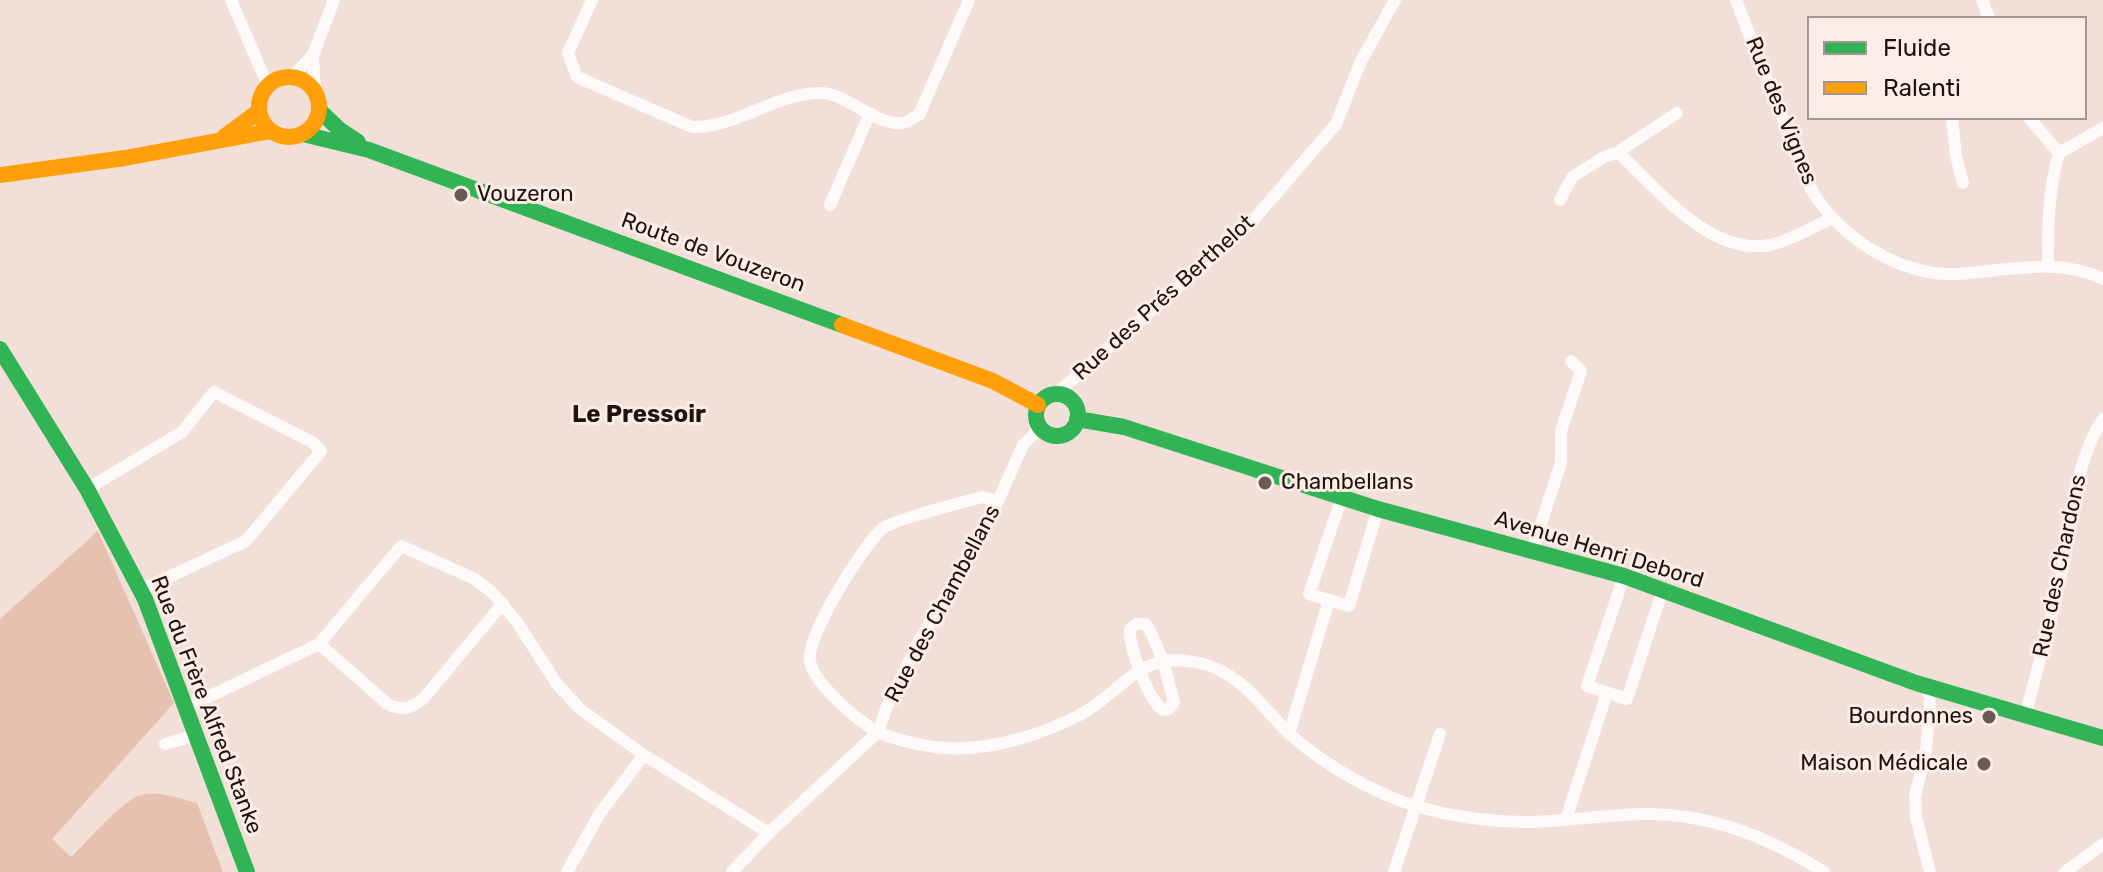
<!DOCTYPE html>
<meta charset="utf-8">
<style>
body{margin:0}
#map{position:relative;width:2103px;height:872px;overflow:hidden;background:#f2dfd7;font-family:Rubik,sans-serif}
canvas{display:block}
.legend{position:absolute;left:1807px;top:16px;width:280px;height:104px;box-sizing:border-box;background:#fcede7;border:2px solid #a49690;margin:0;padding:10px 14px;list-style:none;font-size:24px;color:#1f130e}
.legend li{display:flex;align-items:center;gap:16px;height:40px}
.legend b{width:40px;border:2px solid #a49690}
</style>
<div id="map">
<canvas width="2103" height="872"></canvas>
<ul class="legend">
<li><b style="height:10px;background:#30b455"></b>Fluide</li>
<li><b style="height:10px;background:#ff9f0a"></b>Ralenti</li>
</ul>
</div>
<script>
const c = document.querySelector('canvas').getContext('2d');
c.lineJoin = 'round';
function fillPath(path, color) {
  c.fillStyle = color;
  c.fill(path, 'evenodd');
}
function trace(path, color, width, dash) {
  c.strokeStyle = color;
  c.lineWidth = width;
  c.lineCap = dash ? 'butt' : 'round';
  c.setLineDash(dash || []);
  c.stroke(path);
}
function label(font, color, halo, rows, align = 'center') {
  c.font = font + ' Rubik,sans-serif';
  c.lineWidth = 6;
  c.setLineDash([]);
  c.textBaseline = 'middle';
  c.strokeStyle = halo;
  c.fillStyle = color;
  for (const [text, x, y, turn = 0] of rows) {
    c.save();
    c.translate(x, y);
    c.rotate((+turn || 0) * Math.PI / 180);
    c.textAlign = isNaN(turn) ? turn : align;
    if (halo) c.strokeText(text, 0, 0);
    c.fillText(text, 0, 0);
    c.restore();
  }
}
fillPath(new Path2D(`
 M98,531L174,703L52,839L71,857C87,842 122,800 141,795C158,790 180,799 197,803L223,872H0V619Z`), '#e6c1b0');
trace(new Path2D(`
 M231,0L268,86
 M592,0L568,53L577,77L692,127C738,128 776,92 822,93C847,94 877,126 902,123C907,123 914,117 919,115L969,0
 M1736,0C1752,41 1768,83 1785,124C1794,148 1802,175 1816,197C1845,240 1900,275 1954,274C2004,272 2055,256 2103,279
 M1982,0L1989,18
 M313,55L315,92
 M291,78L313,55L334,0
 M1952,118L1956,156L1963,183
 M2029,118L2059,153
 M1618,152L1677,113
 M1560,200L1572,177L1604,157L1618,152C1658,189 1709,256 1770,245C1791,240 1813,227 1832,218
 M830,205L870,113
 M2048,265C2048,226 2048,191 2059,153L2103,128
 M1057,393L1250,224L1336,124L1361,61L1395,0
 M87,489L182,432L214,392L312,442L321,451L246,541L141,590
 M1342,497L1309,594L1349,606L1378,509
 M998,501L982,497C964,502 893,520 883,528C863,545 806,636 810,661C814,684 857,720 876,731C891,739 927,747 944,748C989,751 1038,736 1078,716C1125,691 1138,649 1200,663C1243,673 1262,709 1292,736C1326,766 1375,794 1419,807C1461,819 1506,824 1550,821C1583,819 1615,814 1648,814C1712,814 1771,838 1824,872
 M1532,551L1561,463V431L1581,371L1571,361
 M1624,576L1587,686L1627,699L1663,589
 M1136,624H1145L1149,628L1163,661L1174,702L1169,709L1163,710C1149,701 1128,646 1130,629Z
 M319,644L389,705C404,711 411,708 423,699L503,603
 M1928,687L1930,705L1926,750L1915,796L1916,817L1930,872
 M185,708L319,644L401,546L473,578L492,592L517,622L557,684L580,709L644,755L769,833
 M2025,716C2038,667 2052,617 2063,567C2074,517 2074,462 2103,419
 M1289,734L1329,600
 M165,744L194,736
 M1566,819L1607,693
 M567,872L600,813L644,755
 M732,872L769,833L878,732L887,706L919,641L960,572L998,501L1023,445L1040,428
 M1394,872L1440,734
 M2065,872L2103,844`), '#fdfaf9', 12);
trace(new Path2D(`
 M319,110L340,130L358,142
 M303,134L369,150L842,325
 M0,349L87,489L145,599L247,872
 M1036 415a21 21 0 1 1 42 0a21 21 0 1 1-42 0Z
 M1077,419L1124,427L1378,509L1624,576L1916,683L2103,738`), '#30b455', 16);
trace(new Path2D(`
 M259 107a30 30 0 1 1 60 0a30 30 0 1 1-60 0Z
 M224,137L259,111
 M0,175L125,158L271,131
 M842,325L993,381L1038,405`), '#ff9f0a', 16);
for (const [x, y, r, color] of [
 [461,195,8,"#695a54"],
 [1265,483,8,"#695a54"],
 [1989,717,8,"#695a54"],
 [1984,764,8,"#695a54"]
]) {
  const dot = new Path2D();
  dot.arc(x, y, r, 0, 2 * Math.PI);
  c.fillStyle = color;
  c.fill(dot);
  trace(dot, '#fcede7', 3);
}
label('22px', '#1f130e', '#fcede7', [
 ["Rue des Vignes",1781,111,68],
 ["Route de Vouzeron",713,253,20],
 ["Rue des Prés Berthelot",1164,298,-42],
 ["Avenue Henri Debord",1599,550,17],
 ["Rue des Chardons",2060,566,-78],
 ["Rue des Chambellans",943,604,-62],
 ["Rue du Frère Alfred Stanke",206,705,69]
]);
label('22px', '#1f130e', '#fcede7', [
 ["Vouzeron",477,195],
 ["Chambellans",1281,483],
 ["Bourdonnes",1973,717,"right"],
 ["Maison Médicale",1968,764,"right"]
], 'left');
label('bold 24px', '#1f130e', '#fcede7', [
 ["Le Pressoir",639,415]
]);
</script>
